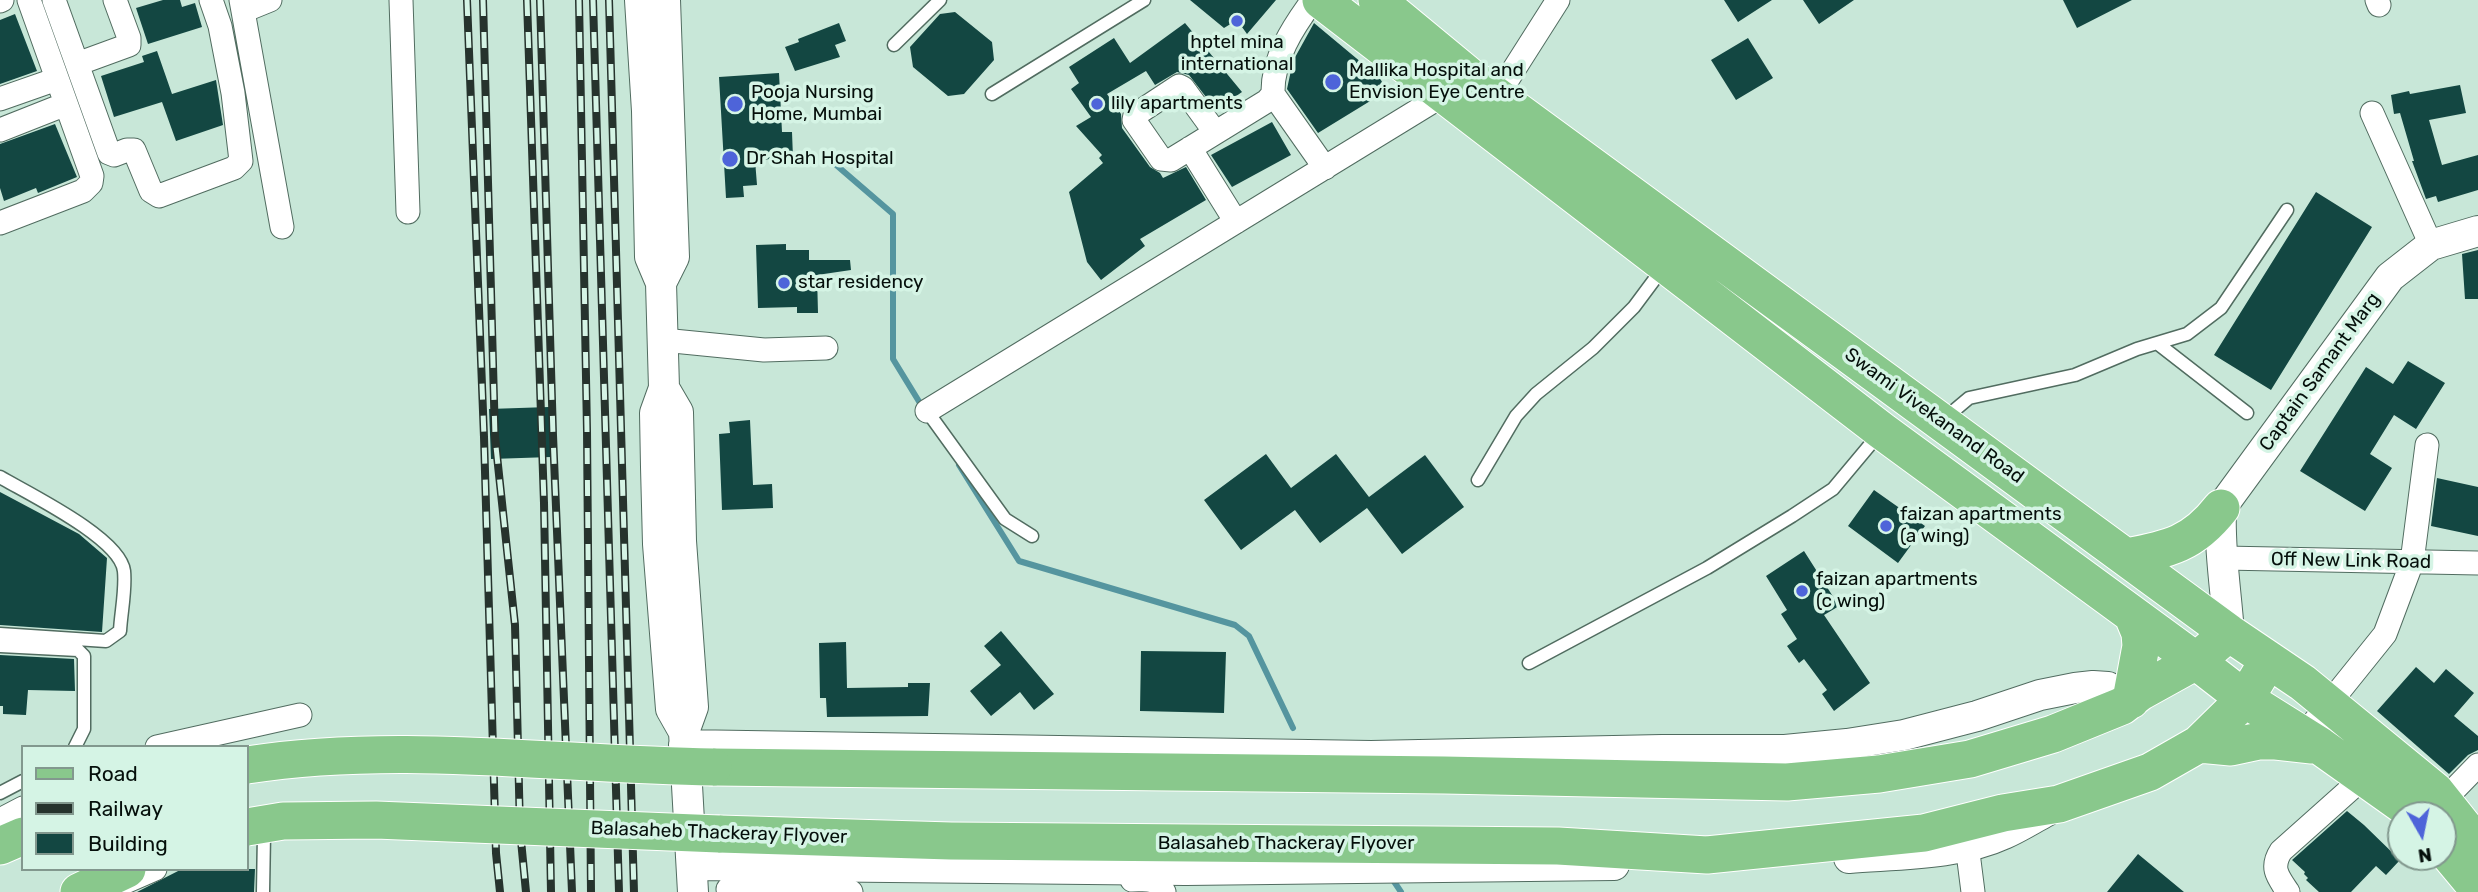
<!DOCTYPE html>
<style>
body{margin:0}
#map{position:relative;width:2478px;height:892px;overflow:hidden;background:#c8e7d8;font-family:Rubik,sans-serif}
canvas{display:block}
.legend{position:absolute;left:21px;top:745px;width:228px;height:126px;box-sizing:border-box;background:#d5f4e5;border:2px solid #82988e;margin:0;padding:9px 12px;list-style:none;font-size:21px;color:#050f0b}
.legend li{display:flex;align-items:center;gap:14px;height:35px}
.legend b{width:35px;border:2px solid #82988e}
.north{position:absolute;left:2387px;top:801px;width:70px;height:70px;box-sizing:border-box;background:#d5f4e5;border:2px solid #82988e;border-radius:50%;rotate:171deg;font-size:19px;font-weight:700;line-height:28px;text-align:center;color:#050f0b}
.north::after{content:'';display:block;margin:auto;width:24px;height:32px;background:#4e64d9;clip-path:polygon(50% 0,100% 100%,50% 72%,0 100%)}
</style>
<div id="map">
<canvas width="2478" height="892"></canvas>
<ul class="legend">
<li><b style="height:9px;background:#89c88c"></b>Road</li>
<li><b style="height:9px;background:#26332d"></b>Railway</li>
<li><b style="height:19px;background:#134742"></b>Building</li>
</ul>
<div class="north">N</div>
</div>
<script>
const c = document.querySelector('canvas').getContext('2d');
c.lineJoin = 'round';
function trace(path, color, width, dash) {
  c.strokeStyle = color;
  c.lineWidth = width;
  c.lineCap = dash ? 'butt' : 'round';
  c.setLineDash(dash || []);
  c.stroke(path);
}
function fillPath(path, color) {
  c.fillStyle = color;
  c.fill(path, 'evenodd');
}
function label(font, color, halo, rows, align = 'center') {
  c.font = font + ' Rubik,sans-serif';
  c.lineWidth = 7;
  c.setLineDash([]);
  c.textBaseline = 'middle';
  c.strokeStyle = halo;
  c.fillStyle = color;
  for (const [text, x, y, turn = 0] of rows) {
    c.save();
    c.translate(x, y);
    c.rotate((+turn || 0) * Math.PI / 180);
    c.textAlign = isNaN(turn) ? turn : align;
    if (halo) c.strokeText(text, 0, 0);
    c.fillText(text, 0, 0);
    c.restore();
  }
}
trace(new Path2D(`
 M828,158L893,214V359L923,408
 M959,465L1019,561L1235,625L1249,636L1293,728
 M1393,880L1401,892`), '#55959f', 6);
fillPath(new Path2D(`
 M163,0H180L182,7L195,3L202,27L148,44L136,8Z
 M1190,0H1276L1247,34L1237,20L1224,28Z
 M1724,0H1772L1738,22Z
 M1803,0H1854L1819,24Z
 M2063,0H2132L2077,28Z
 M955,12L992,42L994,60L964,94L948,96L913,67L910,47L940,14Z
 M15,14L37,71L0,84V20Z
 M839,23L846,41L835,45L840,57L795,71L785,47L799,42L798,39Z
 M1185,23L1242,92L1216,110L1189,75L1177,72L1155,85L1146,71L1107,94L1121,114L1122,128L1150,167L1160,173L1163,178L1186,167L1206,200L1140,239L1145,246L1101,280L1087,262L1069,192L1103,163L1099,158L1102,155L1076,126L1091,117L1071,89L1079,83L1069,67L1114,38L1130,63Z
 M1314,23L1380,78L1383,84V91L1380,95L1318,133L1287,89L1293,61Z
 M1748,38L1773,78L1736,100L1711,60Z
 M157,51L172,94L216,80L223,125L176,141L162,102L114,117L101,76L144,62L142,56Z
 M779,73L782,132H792L793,158L755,160L757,185L743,186L744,197L726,198L719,77Z
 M2460,85L2466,113L2429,120L2442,165L2478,155V190L2438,202L2436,196L2426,199L2412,161H2414L2400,113L2394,114L2391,95L2409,91L2410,94Z
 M1272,122L1291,155L1232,187L1211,155Z
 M55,124L77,177L38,193L36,188L4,201L0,188V144Z
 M2316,192L2372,227L2271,390L2214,355Z
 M786,244V250H809V260H850L851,270L817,275L818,313H797V307L758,308L756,245Z
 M2478,250V299H2465L2462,254Z
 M2408,361L2445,383L2416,429L2394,415L2370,454L2392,468L2365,511L2300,471L2366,367L2393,384Z
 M549,407L551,457L491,459L489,409Z
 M750,420L753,485L772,484L773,508L722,510L719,434L730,433L729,422Z
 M1266,454L1291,488L1336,454L1369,497L1425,455L1464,507L1402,554L1367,508L1320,543L1295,510L1241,550L1204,500Z
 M2437,478L2478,487V536L2431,526Z
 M1874,490L1925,526L1898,563L1848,526Z
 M0,492L79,534L107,558L102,632L0,625Z
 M1804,551L1839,606L1824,615L1870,683L1834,711L1822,694L1827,690L1804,659L1799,663L1787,646L1797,639L1781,614L1787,610L1766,576Z
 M1001,631L1054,694L1034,710L1020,692L991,716L970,691L1001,665L984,646Z
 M846,642L847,688L908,687V683H930L928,716L827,717L826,698H820L819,643Z
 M1141,651L1226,652L1224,713L1140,711Z
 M0,655L74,659L75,691L28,690L26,715L3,714V706H0Z
 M2416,667L2434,683L2446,669L2474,693L2454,716L2478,736V750L2468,755L2449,774L2377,711Z
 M2347,811L2364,825L2400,860L2386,875L2376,866L2351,892H2319L2306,880L2308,878L2304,874L2305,872L2292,860Z
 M2138,854L2184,892H2107Z
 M182,869H255L254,892H137Z`), '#134742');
const service = new Path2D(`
 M894,45L940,0
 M992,94L1144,0
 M2157,343L2247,413
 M927,411L1005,519L1032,536
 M1944,419L1969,398L2075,375L2137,349L2187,334L2221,308L2287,210
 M0,477C29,494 120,538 124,571C126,590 121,612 120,631L106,641L0,634
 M1478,480L1516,416L1536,394L1593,348L1634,307L1663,268
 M0,646L78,650L84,656V729L75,747
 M1529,663L1707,568L1792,516L1833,489L1879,434
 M0,793L23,781
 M263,892L264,834`);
const minor = new Path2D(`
 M54,0L109,153L114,155L127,150H134L151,191L159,196L234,168L241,161L233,93L220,26L211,0
 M241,0L282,227
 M401,0L408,212
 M2377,0L2379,5
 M0,1L2,0
 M243,11L270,0
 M77,64L129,45V38L115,0
 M1273,94L1325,168
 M0,99L57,79
 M1490,107L1558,0
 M2372,113L2431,245
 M0,130L66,104
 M1215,132L1183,88L1179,86L1135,115L1134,120L1161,159L1171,160L1267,101L1273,94C1272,59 1293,27 1313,0
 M1190,148L1236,222
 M0,223L83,191L91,183L92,176L29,0
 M663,340L764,350L826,348
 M927,411L1453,89
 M2224,558L2478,563
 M2303,736L2385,634L2412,562L2427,445
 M157,747L300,715
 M2443,801L2478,765
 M0,820L23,808
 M1967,845L1973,892
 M1132,880C1146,880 1158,877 1164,892
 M116,886L155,869
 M728,889L841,885L851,892
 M2288,892C2278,877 2270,868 2281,851L2364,777`);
const tertiary = new Path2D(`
 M640,0L647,111L650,257L661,283L664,388L655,413L656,467L658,544L671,709L684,732
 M661,283L674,257L665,0
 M664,388L678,412L681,541L693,707L684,732L693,892
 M2229,633C2226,591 2219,549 2221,508L2390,277L2431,245L2478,231
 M684,745L1371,756L1662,750H1785L1847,744L1904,735L1977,716L2040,695L2075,688L2093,686L2108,687L2131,700
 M1849,858C1898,854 1959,855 2004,834C2018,828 2032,819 2047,811
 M692,865L1186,870L1614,865`);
const primary = new Path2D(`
 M1321,0L1882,431L2196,661L2245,699L2320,746L2417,815
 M1377,0L1469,76L2229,633L2303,683L2435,791L2478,845
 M2126,557C2169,549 2193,544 2221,508
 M2131,700L2141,646L2140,633L2133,616
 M2199,744L2231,747L2259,741H2276L2312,745
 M713,767L1444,775L1787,782L1879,774L1970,759L2053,734L2122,706L2140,692L2196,661L2229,633
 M719,834L951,841L1558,846L1707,855L1924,833L2003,813L2059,804L2150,772L2199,744L2245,699L2268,661
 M0,846L23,836
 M2443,847L2478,889
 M79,892L127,869`);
trace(service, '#516c60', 15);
trace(minor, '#516c60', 25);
trace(tertiary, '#516c60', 32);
trace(primary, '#fff', 39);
trace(service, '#fff', 12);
trace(minor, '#fff', 23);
trace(tertiary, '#fff', 30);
trace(primary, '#89c88c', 37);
const rail = new Path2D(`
 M467,0L484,437L496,853L500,892
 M483,0L495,437L515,625L520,830L526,892
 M527,0L544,503L551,892
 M540,0L553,435L572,892
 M579,0L587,431L591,892
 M593,0L619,892
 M609,0L634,892`);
trace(rail, '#26332d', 8);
trace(rail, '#d5f4e5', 5, [16]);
const primaryBridge = new Path2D(`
 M247,765C401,741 558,765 713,767
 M247,827L283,821L376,820L719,834`);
trace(primaryBridge, '#fff', 39, []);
trace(primaryBridge, '#89c88c', 37);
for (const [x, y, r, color] of [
 [1237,21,7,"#4e64d9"],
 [1333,82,9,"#4e64d9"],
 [735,104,9,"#4e64d9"],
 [1097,104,7,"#4e64d9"],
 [730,159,9,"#4e64d9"],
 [784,283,7,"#4e64d9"],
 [1886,526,7,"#4e64d9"],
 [1802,591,7,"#4e64d9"]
]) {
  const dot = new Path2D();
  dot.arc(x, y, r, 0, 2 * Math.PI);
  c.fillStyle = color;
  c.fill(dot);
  trace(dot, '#d5f4e5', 2.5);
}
label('19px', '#050f0b', '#d5f4e5', [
 ["hptel mina",1237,43,"center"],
 ["international",1237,65,"center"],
 ["Mallika Hospital and",1349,71],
 ["Envision Eye Centre",1349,93],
 ["Pooja Nursing",751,93],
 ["Home, Mumbai",751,115],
 ["lily apartments",1111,104],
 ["Dr Shah Hospital",746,159],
 ["star residency",798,283],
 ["faizan apartments",1900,515],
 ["(a wing)",1900,537],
 ["faizan apartments",1816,580],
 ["(c wing)",1816,602]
], 'left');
label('19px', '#050f0b', '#d5f4e5', [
 ["Captain Samant Marg",2320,372,-54],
 ["Swami Vivekanand Road",1934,416,36],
 ["Off New Link Road",2351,561,1],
 ["Balasaheb Thackeray Flyover",719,833,2],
 ["Balasaheb Thackeray Flyover",1286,844]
]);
</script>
